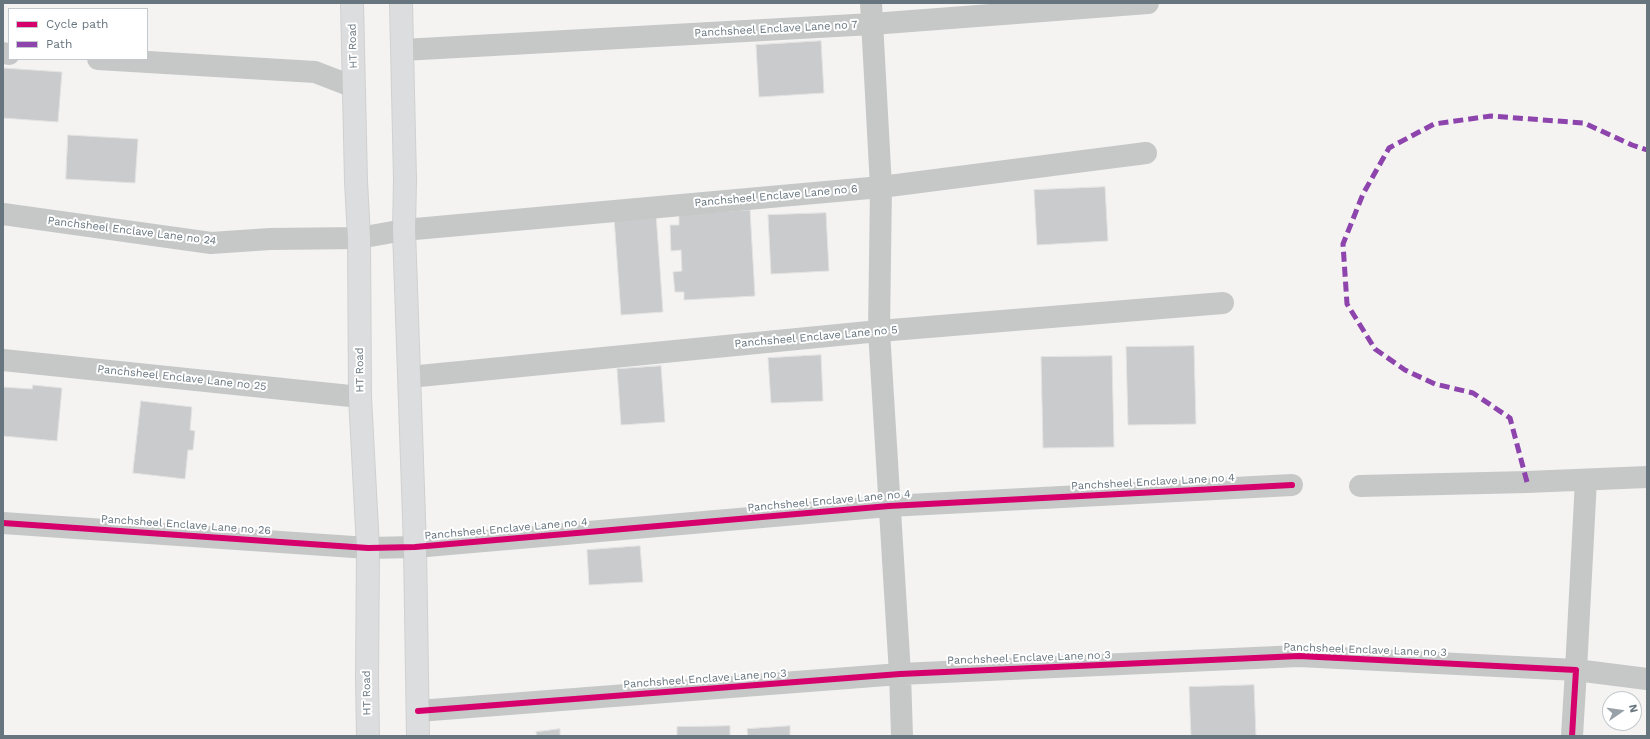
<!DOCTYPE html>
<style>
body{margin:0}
#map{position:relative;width:1650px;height:739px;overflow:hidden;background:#f4f3f2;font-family:"Work Sans",sans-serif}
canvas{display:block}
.frame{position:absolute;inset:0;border:4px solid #67757f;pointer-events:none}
.legend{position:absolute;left:8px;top:8px;width:140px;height:52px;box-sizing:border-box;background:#fff;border:1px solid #c2c8cc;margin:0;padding:5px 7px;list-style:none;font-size:12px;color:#67757f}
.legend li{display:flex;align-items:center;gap:8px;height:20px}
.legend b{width:20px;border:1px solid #c2c8cc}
.north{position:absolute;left:1602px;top:691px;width:40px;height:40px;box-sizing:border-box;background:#fff;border:1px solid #c2c8cc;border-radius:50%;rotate:77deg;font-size:11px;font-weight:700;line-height:16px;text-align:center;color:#67757f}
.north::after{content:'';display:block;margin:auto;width:14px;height:18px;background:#98a1a7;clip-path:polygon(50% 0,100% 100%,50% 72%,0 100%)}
</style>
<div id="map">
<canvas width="1650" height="739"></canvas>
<div class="frame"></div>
<ul class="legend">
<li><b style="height:5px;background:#d6006c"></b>Cycle path</li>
<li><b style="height:5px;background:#8e44ad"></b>Path</li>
</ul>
<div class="north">N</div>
</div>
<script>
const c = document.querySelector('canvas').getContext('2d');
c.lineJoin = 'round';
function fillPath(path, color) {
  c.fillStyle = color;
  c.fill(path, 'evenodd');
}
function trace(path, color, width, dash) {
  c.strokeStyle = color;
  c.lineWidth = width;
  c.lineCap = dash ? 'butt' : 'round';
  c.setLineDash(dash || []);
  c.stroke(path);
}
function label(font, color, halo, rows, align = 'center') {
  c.font = font + ' "Work Sans",sans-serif';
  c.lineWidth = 4;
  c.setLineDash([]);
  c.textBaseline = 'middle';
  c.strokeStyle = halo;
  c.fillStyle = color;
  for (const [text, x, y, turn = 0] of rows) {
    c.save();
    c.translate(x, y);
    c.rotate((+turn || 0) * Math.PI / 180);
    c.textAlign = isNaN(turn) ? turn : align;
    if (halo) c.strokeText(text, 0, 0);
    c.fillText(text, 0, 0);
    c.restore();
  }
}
const building = new Path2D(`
 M821,41L824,93L759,97L756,45Z
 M3,68L62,72L58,122L3,118Z
 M68,135L138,139L135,183L66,179Z
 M1105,187L1108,241L1037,245L1034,190Z
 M750,210L755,296L684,300V292H675L673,272L682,271L681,250L671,251L670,225H679V215Z
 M826,213L829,271L771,274L768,215Z
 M656,214L663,312L621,315L614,217Z
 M1194,346L1196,424L1128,425L1126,347Z
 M821,355L823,401L771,403L768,358Z
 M1112,356L1114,447L1043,448L1041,357Z
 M661,366L665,422L621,425L617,369Z
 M33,385L62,388L57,441L3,436V387L32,389Z
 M141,401L192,407L190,430L195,431L193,450H188L185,479L133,473Z
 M640,546L643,582L589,585L587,550Z
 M1254,685L1256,736H1191L1189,687Z
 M730,726V736H677V727Z
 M790,726V736H748L747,729Z
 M560,729V736H537L536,732Z`);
fillPath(building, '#cacbcc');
trace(building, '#e3e2e2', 1);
const secondary = new Path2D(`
 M352,3L356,181L359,238L360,397L368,548L367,680L368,736
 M401,3L405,180L404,230L415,547L418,736`);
trace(secondary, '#d0d0d0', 24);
trace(new Path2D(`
 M871,3L881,187L879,331L900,674L902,736
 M403,50L872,24L1148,3
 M3,53L9,54
 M98,59L315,72L354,87
 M3,214L211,243L270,239L359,238L404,230L881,187L1146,153
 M3,360L360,397
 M409,377L879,331L1223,303
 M1586,480L1576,670L1647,679
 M1360,486L1527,482L1647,477
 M3,523L368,548L415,547L889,506L1292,485
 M418,711L900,674L1299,656L1576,670L1572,736`), '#c6c8c8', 22);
trace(secondary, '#dcddde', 22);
trace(new Path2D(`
 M1527,482L1510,418L1473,393L1435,384L1405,370L1375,349L1347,304L1343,244L1363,194L1389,148L1434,124L1491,116L1584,123L1632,145L1647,150`), '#8e44ad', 5, [10, 5]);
trace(new Path2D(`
 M3,523L368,548L415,547L889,506L1292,485
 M418,711L900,674L1299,656L1576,670L1572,736`), '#d6006c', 6);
label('11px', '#67757f', '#fff', [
 ["Panchsheel Enclave Lane no 7",776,29,-3],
 ["HT Road",353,46,-92],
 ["Panchsheel Enclave Lane no 6",776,196,-5],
 ["Panchsheel Enclave Lane no 24",132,231,7],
 ["Panchsheel Enclave Lane no 5",816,337,-5],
 ["HT Road",360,370,-91],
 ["Panchsheel Enclave Lane no 25",182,378,6],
 ["Panchsheel Enclave Lane no 4",1153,482,-3],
 ["Panchsheel Enclave Lane no 4",829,501,-5],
 ["Panchsheel Enclave Lane no 26",186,525,4],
 ["Panchsheel Enclave Lane no 4",506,529,-5],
 ["Panchsheel Enclave Lane no 3",1365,650,2],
 ["Panchsheel Enclave Lane no 3",1029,658,-2],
 ["Panchsheel Enclave Lane no 3",705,679,-4],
 ["HT Road",367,693,-91]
]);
</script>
